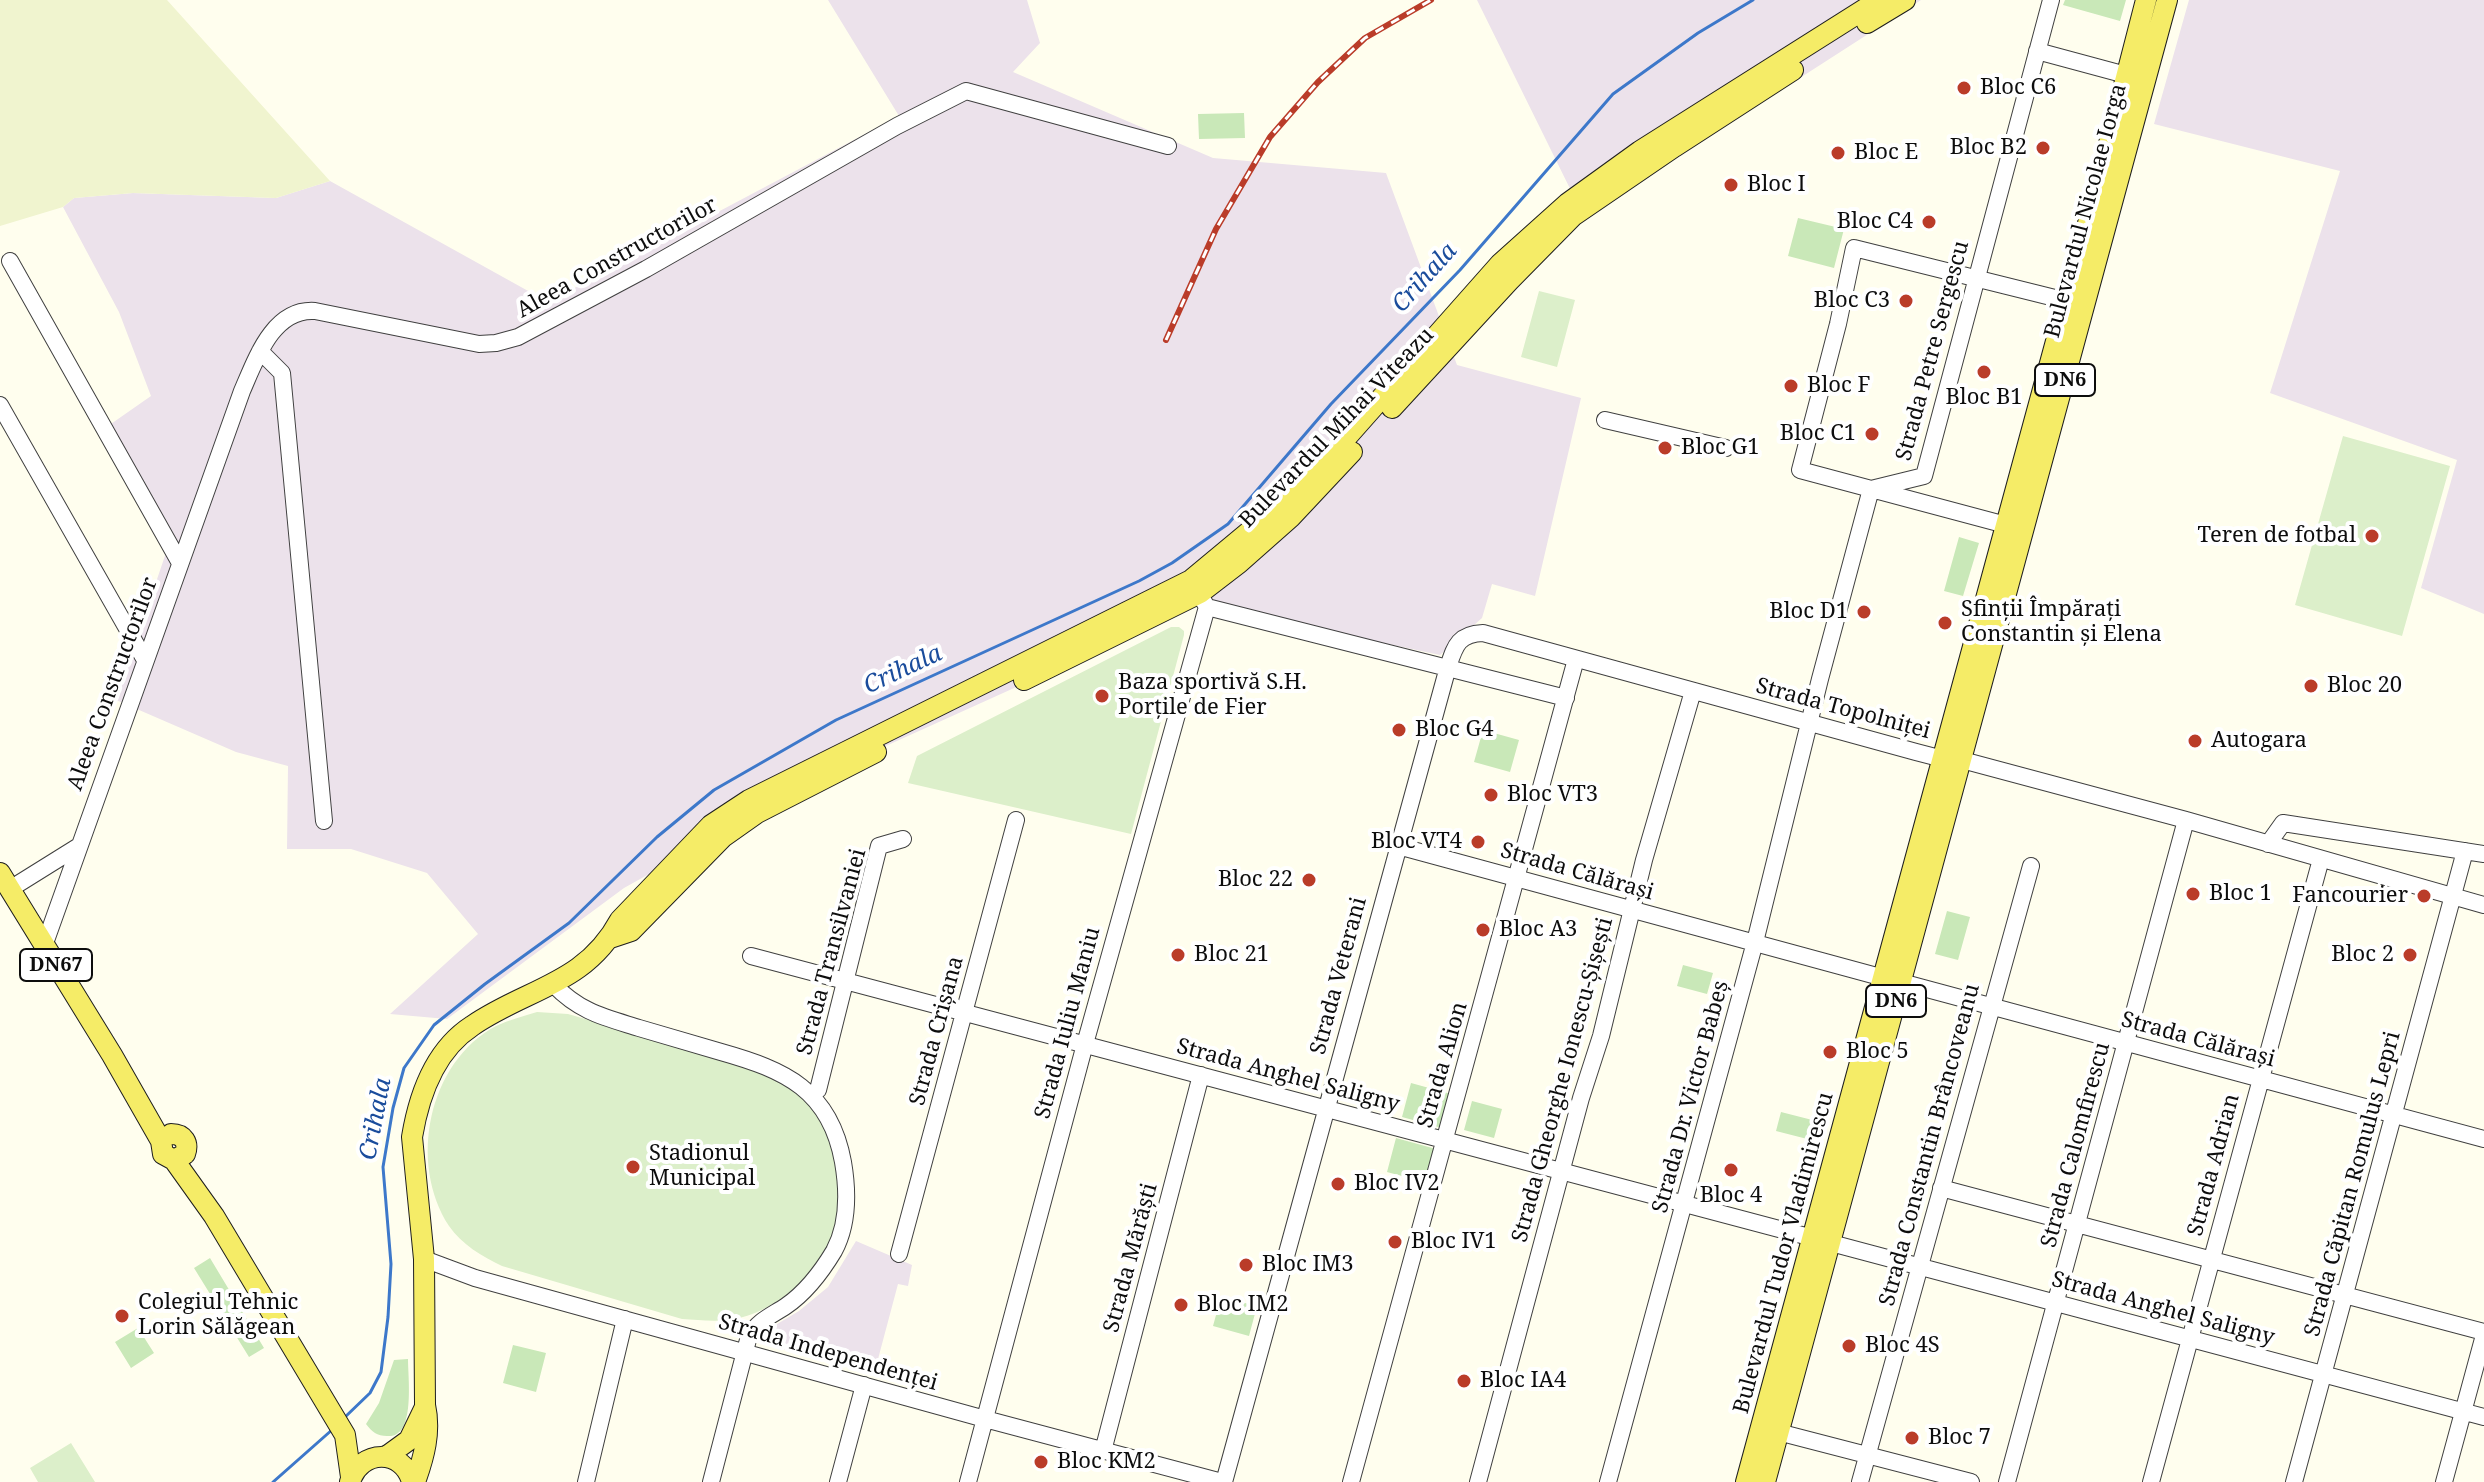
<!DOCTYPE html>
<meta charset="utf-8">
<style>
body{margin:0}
canvas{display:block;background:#fffeee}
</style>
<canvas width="2484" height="1482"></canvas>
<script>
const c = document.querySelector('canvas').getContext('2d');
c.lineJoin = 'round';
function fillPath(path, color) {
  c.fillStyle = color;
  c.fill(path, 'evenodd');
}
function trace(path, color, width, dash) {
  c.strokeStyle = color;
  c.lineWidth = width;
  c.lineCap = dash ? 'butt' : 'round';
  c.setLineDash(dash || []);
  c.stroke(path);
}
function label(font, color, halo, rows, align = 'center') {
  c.font = font + ' "Noto Serif",serif';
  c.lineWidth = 8;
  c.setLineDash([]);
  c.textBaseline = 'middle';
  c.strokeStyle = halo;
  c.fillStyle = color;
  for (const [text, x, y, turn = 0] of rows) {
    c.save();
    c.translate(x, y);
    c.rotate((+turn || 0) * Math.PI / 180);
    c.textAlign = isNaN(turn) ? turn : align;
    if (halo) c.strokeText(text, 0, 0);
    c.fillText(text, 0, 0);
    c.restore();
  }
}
fillPath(new Path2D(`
 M828,0H1027L1040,43L1013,72L1213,158L1386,173L1457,365L1581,398L1535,596L1492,584L1482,618L1440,655L1200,604L846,764L624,888L447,1019L390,1014L478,934L427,873L351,849H287L288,766L236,752L116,700L171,538L108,426L151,396L119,312L63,207L74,198L133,193L276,198L330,181L548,302L899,116Z
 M1477,0H1921L1584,217Z
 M2189,0H2484V614L2421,588L2457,460L2270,393L2340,171L2154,124Z
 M856,1241L912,1265L908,1286L898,1284L874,1374L765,1344L772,1327L799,1311L828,1287Z`), '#ece2eb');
fillPath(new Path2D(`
 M0,0H167L330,181L276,198L133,193L74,198L63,207L0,226Z`), '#f0f4cf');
fillPath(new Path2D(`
 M2065,0H2126L2120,21L2063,5Z
 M1244,113L1245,138L1199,139L1198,114Z
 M1798,218L1844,229L1834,268L1788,256Z
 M1959,537L1979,543L1963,596L1944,591Z
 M1483,730L1519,740L1510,772L1474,762Z
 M1947,911L1970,917L1958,960L1935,954Z
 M1683,965L1713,973L1707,994L1677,986Z
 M1411,1083L1451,1094L1442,1128L1402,1117Z
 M1472,1101L1502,1109L1494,1138L1464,1130Z
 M1781,1112L1824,1123L1819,1142L1776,1131Z
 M1396,1138L1436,1149L1428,1183L1387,1172Z
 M210,1258L264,1348L249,1357L194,1268Z
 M1221,1297L1257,1306L1249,1336L1213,1326Z
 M138,1328L154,1353L131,1368L115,1342Z
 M513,1345L546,1353L536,1392L503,1383Z
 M408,1359C408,1379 416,1439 387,1436C377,1436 372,1432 366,1424L379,1403L394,1360Z`), '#c9e8b8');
fillPath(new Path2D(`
 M1539,291L1575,300L1557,367L1521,357Z
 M2343,436L2450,466L2402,636L2295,605Z
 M1171,627H1179L1184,631V635L1131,834L908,783L917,756Z
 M537,1012L568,1014L766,1071C796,1089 823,1113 834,1148C836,1155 836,1164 837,1172C837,1182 840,1193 839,1203C839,1254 790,1304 743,1317C723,1323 701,1320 682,1319L502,1266C482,1256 462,1245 449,1226C408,1163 428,1062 496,1026C509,1020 524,1016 537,1012Z
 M71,1443L95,1482H38L30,1468Z`), '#dcefca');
trace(new Path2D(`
 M344,1418L370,1393L381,1372L388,1317L391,1264L383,1167L393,1108L404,1068L434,1025L485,984L569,923L657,837L714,790L836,720L1139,581L1172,563L1228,524L1331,404L1460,270L1613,94L1698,33L1753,0
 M273,1482L333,1429`), '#3d78ca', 3);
const minor = new Path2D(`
 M2037,51L2126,75
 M10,261L180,563
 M260,351L282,373L324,821
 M0,405L145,660
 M1605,420L1726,448
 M2006,525L1800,470L1838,324L1854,248L2067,301
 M1207,607L1566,698
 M2268,844L2283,823L2484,854
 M1398,846L1884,978
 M10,889L79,846
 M44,946L242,391C256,359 273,308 315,311L479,344L496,343L518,337L646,269L897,126L966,91L1168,146
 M751,956L1813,1238
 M1901,982L2484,1139
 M554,985C580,1012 604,1017 639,1028C667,1036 694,1044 721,1052C785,1070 830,1090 843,1162C848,1191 848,1225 834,1251C822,1271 805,1293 786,1306C771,1316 759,1320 749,1336L711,1482
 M818,1090L879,846L903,839
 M1941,1188L2484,1332
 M1831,1243L2484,1417
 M899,1254L1016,820
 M424,1259L475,1278L985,1419L1222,1482
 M1778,1432L1971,1482
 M1103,1451L1201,1075
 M586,1482L625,1319
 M838,1482L864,1385
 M968,1482L1085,1044L1207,607L1193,583
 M1224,1482L1448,667C1455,646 1458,634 1483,633L1916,752L1943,759L1962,760L2186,820L2484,905
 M1351,1482L1576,659
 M1478,1482L1581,1098L1601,1036L1644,860L1693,691
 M1608,1482L1755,942L1820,679L1871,489L1924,476L2051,0
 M1860,1482L2031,866
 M2007,1482L2186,820
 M2151,1482L2321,859
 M2294,1482L2465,851
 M2444,1482L2484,1335`);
const major = new Path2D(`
 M1867,23L1905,0
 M1392,408L1509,281L1573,216L1674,147L1793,70
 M1024,680L1200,593L1239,563L1291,517L1352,452
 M0,873L112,1055L161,1141L163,1154L174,1160L185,1154
 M610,938L631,931L723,837L757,813L876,752
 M171,1134C184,1134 189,1143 185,1154
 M174,1160L214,1216L345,1435L351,1477
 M387,1456L409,1440L424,1409
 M350,1482C360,1449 403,1448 412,1482
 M415,1482C424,1457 431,1432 425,1405L424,1259L412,1137C419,1095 435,1050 472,1026C527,988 585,985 620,920L711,825L749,800L1191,580L1280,506L1330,456L1500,264L1568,203L1640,151L1879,0
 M1746,1482L2096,194L2146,0
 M1765,1482L2167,0`);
trace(minor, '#404040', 18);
trace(major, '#1e1e1e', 22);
trace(minor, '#fff', 16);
trace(major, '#f5ec67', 20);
const rail = new Path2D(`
 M1166,340L1216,229L1270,137L1318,82L1365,38L1431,0`);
trace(rail, '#ba3c29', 6);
trace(rail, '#fff', 3, [9]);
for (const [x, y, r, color] of [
 [1964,88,8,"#ba3c29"],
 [2043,148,8,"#ba3c29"],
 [1838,153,8,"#ba3c29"],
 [1731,185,8,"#ba3c29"],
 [1929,222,8,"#ba3c29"],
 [1906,301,8,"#ba3c29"],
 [1984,372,8,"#ba3c29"],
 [1791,386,8,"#ba3c29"],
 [1872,434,8,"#ba3c29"],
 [1665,448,8,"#ba3c29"],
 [2372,536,8,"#ba3c29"],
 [1864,612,8,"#ba3c29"],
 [1945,623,8,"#ba3c29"],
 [2311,686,8,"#ba3c29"],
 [1102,696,8,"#ba3c29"],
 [1399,730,8,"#ba3c29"],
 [2195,741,8,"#ba3c29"],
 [1491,795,8,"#ba3c29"],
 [1478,842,8,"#ba3c29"],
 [1309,880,8,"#ba3c29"],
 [2193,894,8,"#ba3c29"],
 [2424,896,8,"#ba3c29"],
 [1483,930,8,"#ba3c29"],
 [1178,955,8,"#ba3c29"],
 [2410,955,8,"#ba3c29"],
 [1830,1052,8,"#ba3c29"],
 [633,1167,8,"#ba3c29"],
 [1731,1170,8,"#ba3c29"],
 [1338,1184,8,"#ba3c29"],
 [1395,1242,8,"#ba3c29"],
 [1246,1265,8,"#ba3c29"],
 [1181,1305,8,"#ba3c29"],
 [122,1316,8,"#ba3c29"],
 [1849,1346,8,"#ba3c29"],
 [1464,1381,8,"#ba3c29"],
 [1912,1438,8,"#ba3c29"],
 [1041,1462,8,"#ba3c29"]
]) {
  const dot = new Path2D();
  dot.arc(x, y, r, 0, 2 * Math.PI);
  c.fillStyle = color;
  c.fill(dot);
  trace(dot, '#fff', 3);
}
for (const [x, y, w] of [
 [2065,380,60],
 [56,965,72],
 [1896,1001,60]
]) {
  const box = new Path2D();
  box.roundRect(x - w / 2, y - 16, w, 32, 6);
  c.fillStyle = '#fff';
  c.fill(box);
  trace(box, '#0d0d0d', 2);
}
label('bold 20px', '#0d0d0d', null, [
 ["DN6",2065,380],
 ["DN67",56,965],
 ["DN6",1896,1001]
]);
label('22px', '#0d0d0d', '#fff', [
 ["Bloc C6",1980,88],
 ["Bloc B2",2027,148,"right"],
 ["Bloc E",1854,153],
 ["Bloc I",1747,185],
 ["Bloc C4",1913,222,"right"],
 ["Bloc C3",1890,301,"right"],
 ["Bloc F",1807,386],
 ["Bloc B1",1984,398,"center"],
 ["Bloc C1",1856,434,"right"],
 ["Bloc G1",1681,448],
 ["Teren de fotbal",2356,536,"right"],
 ["Sfinții Împărați",1961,610],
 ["Constantin și Elena",1961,635],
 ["Bloc D1",1848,612,"right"],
 ["Baza sportivă S.H.",1118,683],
 ["Porțile de Fier",1118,708],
 ["Bloc 20",2327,686],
 ["Bloc G4",1415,730],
 ["Autogara",2211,741],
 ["Bloc VT3",1507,795],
 ["Bloc VT4",1462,842,"right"],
 ["Bloc 22",1293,880,"right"],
 ["Bloc 1",2209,894],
 ["Fancourier",2408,896,"right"],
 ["Bloc A3",1499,930],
 ["Bloc 21",1194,955],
 ["Bloc 2",2394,955,"right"],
 ["Bloc 5",1846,1052],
 ["Stadionul",649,1154],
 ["Municipal",649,1179],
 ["Bloc IV2",1354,1184],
 ["Bloc 4",1731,1196,"center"],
 ["Bloc IV1",1411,1242],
 ["Bloc IM3",1262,1265],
 ["Colegiul Tehnic",138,1303],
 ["Lorin Sălăgean",138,1328],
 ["Bloc IM2",1197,1305],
 ["Bloc 4S",1865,1346],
 ["Bloc IA4",1480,1381],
 ["Bloc 7",1928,1438],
 ["Bloc KM2",1057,1462]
], 'left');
label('22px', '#0d0d0d', '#fff', [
 ["Bulevardul Nicolae Iorga",2086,211,-75],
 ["Aleea Constructorilor",617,258,-29],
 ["Strada Petre Sergescu",1933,351,-75],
 ["Bulevardul Mihai Viteazu",1337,428,-46],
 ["Aleea Constructorilor",113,684,-70],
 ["Strada Topolniței",1843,709,15],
 ["Strada Călărași",1577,872,16],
 ["Strada Transilvaniei",832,952,-75],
 ["Strada Veterani",1339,976,-75],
 ["Strada Iuliu Maniu",1068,1023,-75],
 ["Strada Crișana",937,1031,-75],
 ["Strada Călărași",2198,1040,15],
 ["Strada Alion",1443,1065,-74],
 ["Strada Anghel Saligny",1288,1076,15],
 ["Strada Gheorghe Ionescu-Șișești",1563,1080,-75],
 ["Strada Dr. Victor Babeș",1691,1097,-75],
 ["Strada Constantin Brâncoveanu",1930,1145,-75],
 ["Strada Calomfirescu",2076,1145,-75],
 ["Strada Adrian",2214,1165,-75],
 ["Strada Căpitan Romulus Lepri",2353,1184,-75],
 ["Bulevardul Tudor Vladimirescu",1784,1253,-75],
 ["Strada Mărăști",1131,1258,-75],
 ["Strada Anghel Saligny",2163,1309,15],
 ["Strada Independenței",828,1353,16]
]);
label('italic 24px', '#1a4c9c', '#fff', [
 ["Crihala",1425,278,-48],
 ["Crihala",903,670,-25],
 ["Crihala",376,1119,-79]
]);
</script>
